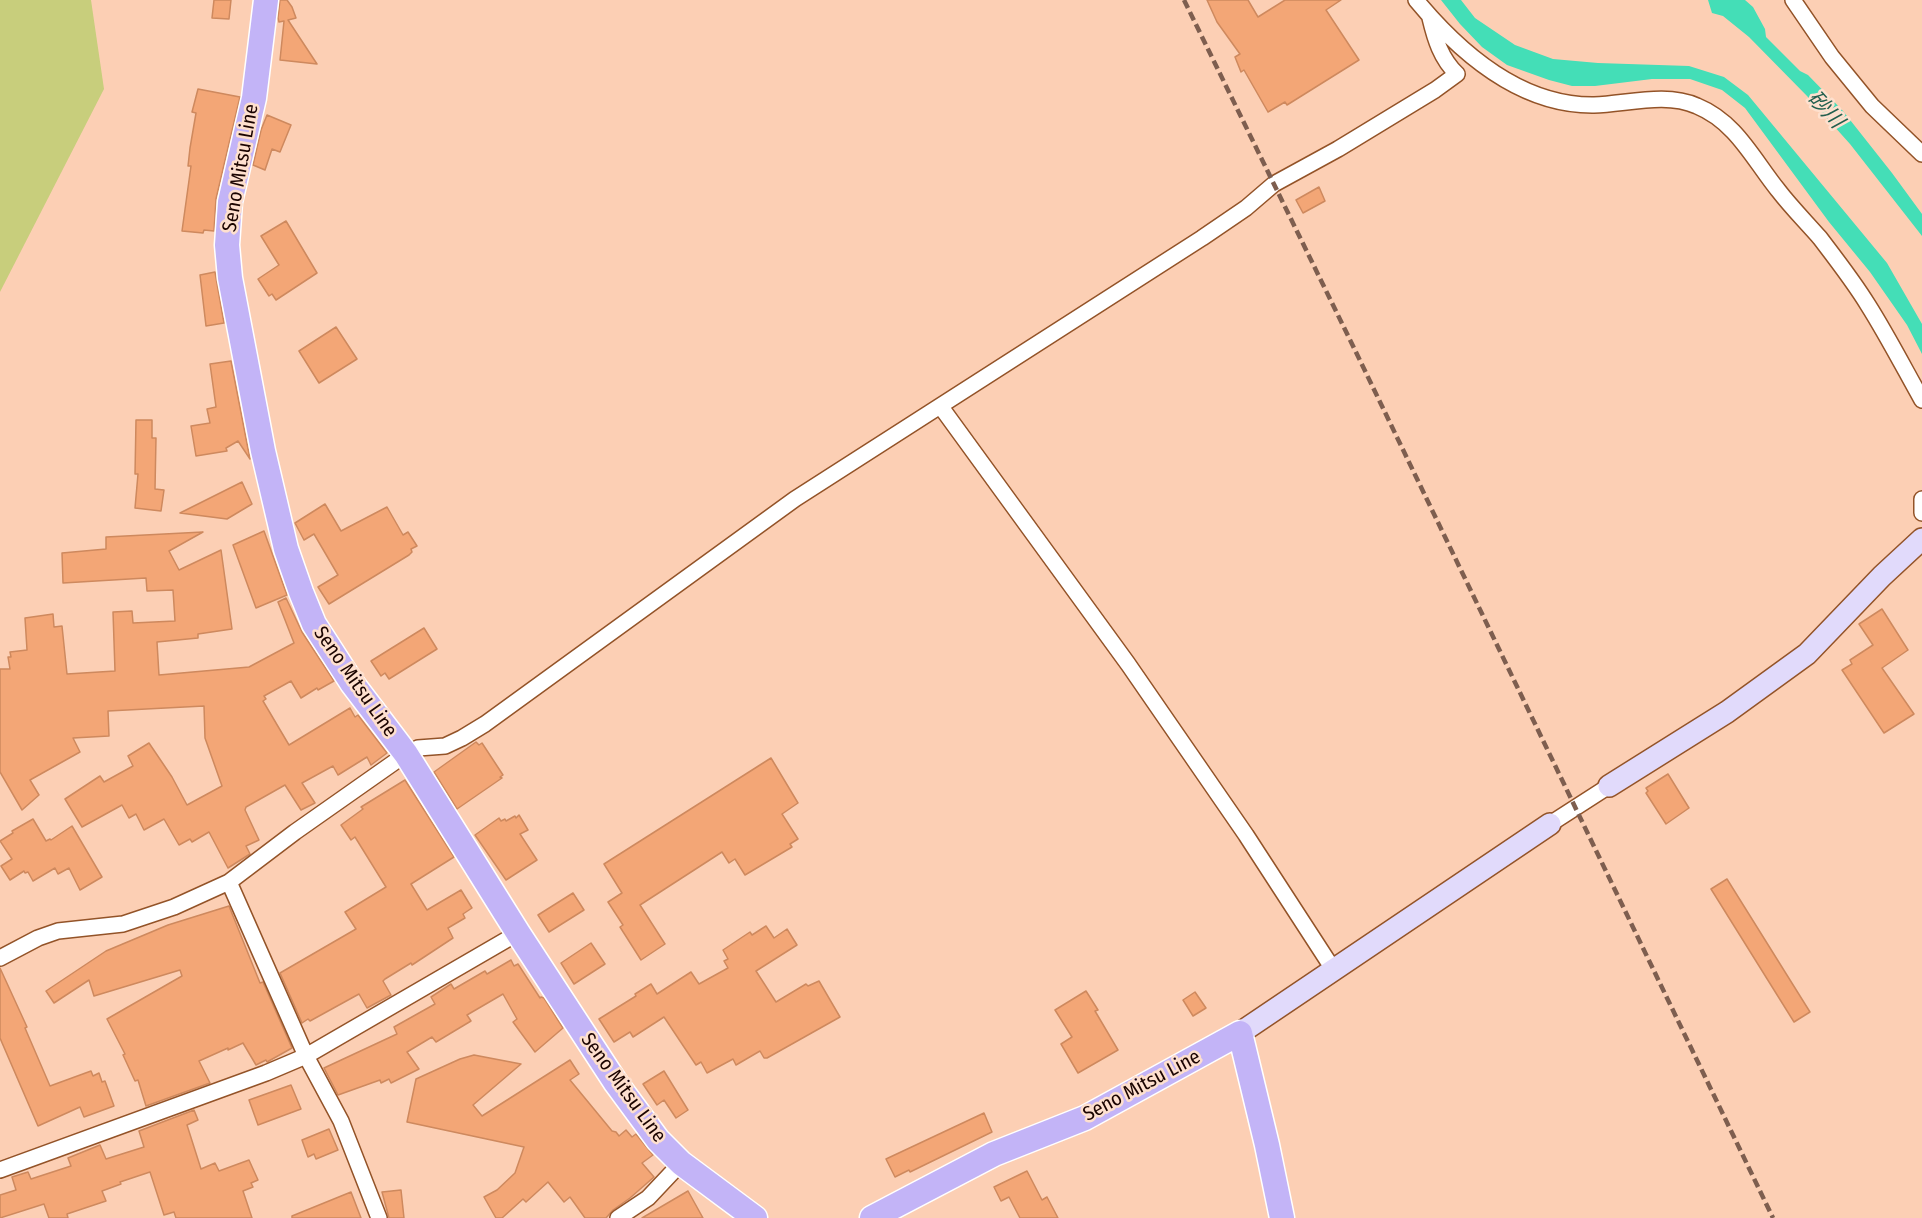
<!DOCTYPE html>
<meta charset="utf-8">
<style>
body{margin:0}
canvas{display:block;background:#fccfb4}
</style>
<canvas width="1922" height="1218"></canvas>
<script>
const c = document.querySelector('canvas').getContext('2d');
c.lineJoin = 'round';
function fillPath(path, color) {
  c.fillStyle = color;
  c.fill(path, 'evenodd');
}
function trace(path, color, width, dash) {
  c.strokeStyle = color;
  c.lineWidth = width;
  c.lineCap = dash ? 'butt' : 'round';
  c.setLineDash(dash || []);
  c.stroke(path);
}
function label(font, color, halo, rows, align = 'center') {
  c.font = font + ' "Fira Sans Condensed","Noto Sans JP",sans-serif';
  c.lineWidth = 5;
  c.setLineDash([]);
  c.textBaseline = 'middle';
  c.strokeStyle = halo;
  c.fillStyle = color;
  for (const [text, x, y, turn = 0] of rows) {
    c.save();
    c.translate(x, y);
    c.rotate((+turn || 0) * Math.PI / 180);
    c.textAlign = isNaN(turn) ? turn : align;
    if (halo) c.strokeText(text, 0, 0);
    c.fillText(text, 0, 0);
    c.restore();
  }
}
fillPath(new Path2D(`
 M0,0H91L104,89L0,292Z`), '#c8ce7c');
fillPath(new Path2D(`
 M1441,0H1461L1475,18L1515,45L1553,59L1598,63L1689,66L1724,77L1748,95L1887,263L1922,324V354L1907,325L1870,272L1829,222L1745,108L1722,90L1690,79H1652L1595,86H1572L1549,80L1507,65L1482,47L1460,24Z
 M1708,0H1745L1753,7L1765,29L1766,37L1800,71L1808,75L1843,111L1892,173L1922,214V236L1850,144L1807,96L1749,37L1723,16L1712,13Z`), '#44deb7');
const building = new Path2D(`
 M214,0H231L229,19L212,18Z
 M280,0H287L292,7L296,18L288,20L317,64L280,60L284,21L279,22L278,18Z
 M1207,0H1248L1258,17L1285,0H1341L1326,10L1359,60L1287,105L1285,102L1268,112L1244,70L1241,72L1235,57L1240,54L1217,22Z
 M198,89L240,97L216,199L214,231L204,230L203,233L182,231L191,166H188L190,148L196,113L192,112Z
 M267,115L291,125L280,152L272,149L265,170L253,165L261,130Z
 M1319,187L1325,201L1303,213L1296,200Z
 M286,221L317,273L276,300L272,294L269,296L258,279L279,265L261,236Z
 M215,272L224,323L206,326L200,275Z
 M336,327L357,359L319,383L299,351Z
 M231,361L250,459L238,441L226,448L227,451L196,456L191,426L210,423L207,409L216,407L210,364Z
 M136,420H152V438H156L155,489L164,490L161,511L135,508L138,474H135Z
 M242,482L252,504L227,519L180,513Z
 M325,504L341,531L387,507L403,535L408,532L417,546L411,549L412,552L409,555L329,604L318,587L338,575L314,534L304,540L295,523Z
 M264,531L287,595L256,608L233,545Z
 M203,532L169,551L179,570L221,550L232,629L198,634V638L157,642L159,675L249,667L294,643L278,602L286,598L302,632L334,681L318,690L317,688L301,698L291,681L264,696L266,699L263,701L289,745L350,708L355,717L358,715L387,753L371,765L367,757L338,775L333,766L302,783L315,803L301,810L285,785L246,807L245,810L259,840L246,846L250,854L228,868L209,832L192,842L190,839L179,845L164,819L144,830L136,814L129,818L122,805L82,827L65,799L100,776L104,782L133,766L128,756L149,743L172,777L187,805L222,786L205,738L204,706L108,711L109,736L73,738L80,752L30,780L39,795L22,810L0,772V669H10L8,657H11L10,652L27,650L25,618L53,614L54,627L62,626L67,674L115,671L113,612L132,611L133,623L175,621L173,590L147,591L146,578L63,583L62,553L106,549V537Z
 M1882,609L1908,650L1882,668L1914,714L1884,733L1842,670L1852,664L1850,660L1873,645L1859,624Z
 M424,628L437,649L389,679L385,673L381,676L371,661Z
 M476,742L479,745L482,743L503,775L500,777L502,778L457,809L434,772Z
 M771,758L798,803L782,814L798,839L790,844L792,847L745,875L735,859L729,863L722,852L640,905L665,944L641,960L620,927L623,925L608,902L622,893L604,864Z
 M1668,774L1689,808L1666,824L1646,793L1648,791L1646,788Z
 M405,780L454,857L411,884L427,910L461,890L472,908L463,914L465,918L448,928L453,938L412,965L411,963L385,979L383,981L391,995L367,1008L359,994L310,1021L308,1019L302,1023L280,973L356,929L345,912L386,887L355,837L351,840L341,825L363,809L361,807Z
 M519,815L528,830L520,834L537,860L506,880L475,835L499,818L501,821L505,819L506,821L515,816L516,818Z
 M33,819L46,841L50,839L51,840L72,826L102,877L80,890L69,868L58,874L55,868L33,881L28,872L25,873L24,871L10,880L1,866L12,859L0,841L13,833L12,831Z
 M1727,879L1810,1012L1794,1022L1711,889Z
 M573,893L584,910L549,932L538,915Z
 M229,906L260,983L263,982L292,1048L267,1062L266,1060L256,1065L243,1043L228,1050V1048L199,1061L210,1083L146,1106L138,1080L135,1081L123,1055L125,1054L107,1019L182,976L180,970L94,996L89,980L54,1003L46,991L106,951L168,925Z
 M766,926L774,938L787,929L797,945L756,971L776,1002L806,984L808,986L819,981L840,1017L767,1058H764L760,1051L736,1065L733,1059L707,1073L701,1062L696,1065L664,1017L633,1037L630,1032L614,1042L599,1019L636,996L635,994L651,984L657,994L691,972L699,984L728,968L724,961L728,959L723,950L750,932L752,935Z
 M591,943L605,964L574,984L561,963Z
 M511,960L514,966L518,964L540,998L541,997L544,998L563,1028L535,1052L513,1022L517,1019L503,994L467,1015L471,1021L436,1042L432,1037L407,1052L419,1069L391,1083L389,1079L381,1083L380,1080L338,1095L324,1068L397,1034L394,1027L435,1004L431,997L451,984L454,989L485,971L487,974Z
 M0,968L27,1027L25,1028L50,1086L91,1071L93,1076L99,1073L102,1082L105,1081L114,1106L84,1117L80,1107L38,1126L0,1038Z
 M1086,991L1098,1010L1095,1011L1118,1050L1078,1073L1061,1044L1072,1037L1055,1010Z
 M1195,992L1206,1008L1193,1016L1183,1000Z
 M474,1055L521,1064L473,1105L482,1116L570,1060L579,1074L570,1080L612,1131L616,1132L619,1136L626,1130L632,1137L636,1134L653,1155L642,1163L654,1177L630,1198L613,1210L606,1218H585L570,1197L564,1202L548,1182L526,1202L523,1199L502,1218H496L484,1197L497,1190L515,1173L524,1147L407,1122L416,1079L460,1059Z
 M664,1071L688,1110L676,1118L664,1100L657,1105L643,1084Z
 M291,1085L301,1109L258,1125L249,1100Z
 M194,1110L198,1120L187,1125L201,1169L215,1163L219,1171L249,1160L258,1180L251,1183L253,1187L243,1191L252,1218H176L174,1212L164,1215L150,1172L120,1182L121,1184L102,1191L106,1201L67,1214L68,1218H49L44,1204L0,1218V1195L16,1190L12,1177L28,1172L31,1179L71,1166L68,1158L100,1145L106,1159L144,1147L139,1131Z
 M984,1113L992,1132L910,1172L909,1170L895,1177L886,1159Z
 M329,1129L338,1150L316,1159L314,1154L308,1157L302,1140Z
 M1027,1171L1042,1200L1047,1197L1058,1218H1020L1009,1197L1001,1201L994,1187Z
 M401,1190L404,1218H389L382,1192Z
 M688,1191L703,1218H642Z
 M351,1192L361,1218H292V1216Z`);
fillPath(building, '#f3a676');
trace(building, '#ce895e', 1.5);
const street = new Path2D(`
 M1416,0C1460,53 1520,106 1594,105C1627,104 1666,92 1697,106C1736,122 1753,159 1778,190C1791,207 1806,222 1820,238C1836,259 1854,282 1868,305C1887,335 1904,368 1922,400
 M1793,0L1832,57L1872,106L1922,154
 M941,407L1128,664L1246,835L1333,969
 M1922,499V513
 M1550,824L1609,786
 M229,882L306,1056L341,1121L379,1218
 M0,958L38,938L58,931L123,924L174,907L229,882L295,832L406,754L418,748L445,746L462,738L485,724L795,499L1202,238L1246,208L1274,184L1338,149L1435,90L1457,74C1441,59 1435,39 1430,18
 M0,1170L266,1073L306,1056L518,933
 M618,1218L648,1198L681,1163`);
const secondary = new Path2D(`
 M1609,786L1727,712L1807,654L1882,576L1922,539
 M1240,1033L1550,824`);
const primary = new Path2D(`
 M266,0L254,98L230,202L227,245L230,278L263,451L286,549L301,592L314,624L352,683L406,754L518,933L616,1083L658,1140L681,1163L755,1218
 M872,1218L994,1154L1085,1118L1240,1033L1267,1145L1282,1218`);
trace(street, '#935328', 18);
trace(secondary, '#935328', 24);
trace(primary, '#fff', 27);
trace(street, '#fff', 15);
trace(secondary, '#e1dafb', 21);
trace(primary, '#c3b4f7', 24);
trace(new Path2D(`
 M1184,0L1354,348L1773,1218`), '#7e5e4f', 4.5, [9, 4.5]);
label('20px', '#1b0400', '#fee0ce', [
 ["Seno Mitsu Line",241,168,-80],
 ["Seno Mitsu Line",355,682,55],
 ["Seno Mitsu Line",1142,1086,-28],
 ["Seno Mitsu Line",623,1088,54]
]);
label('italic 21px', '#235f4e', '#fee0ce', [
 ["砂川",1825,110,47]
]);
</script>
